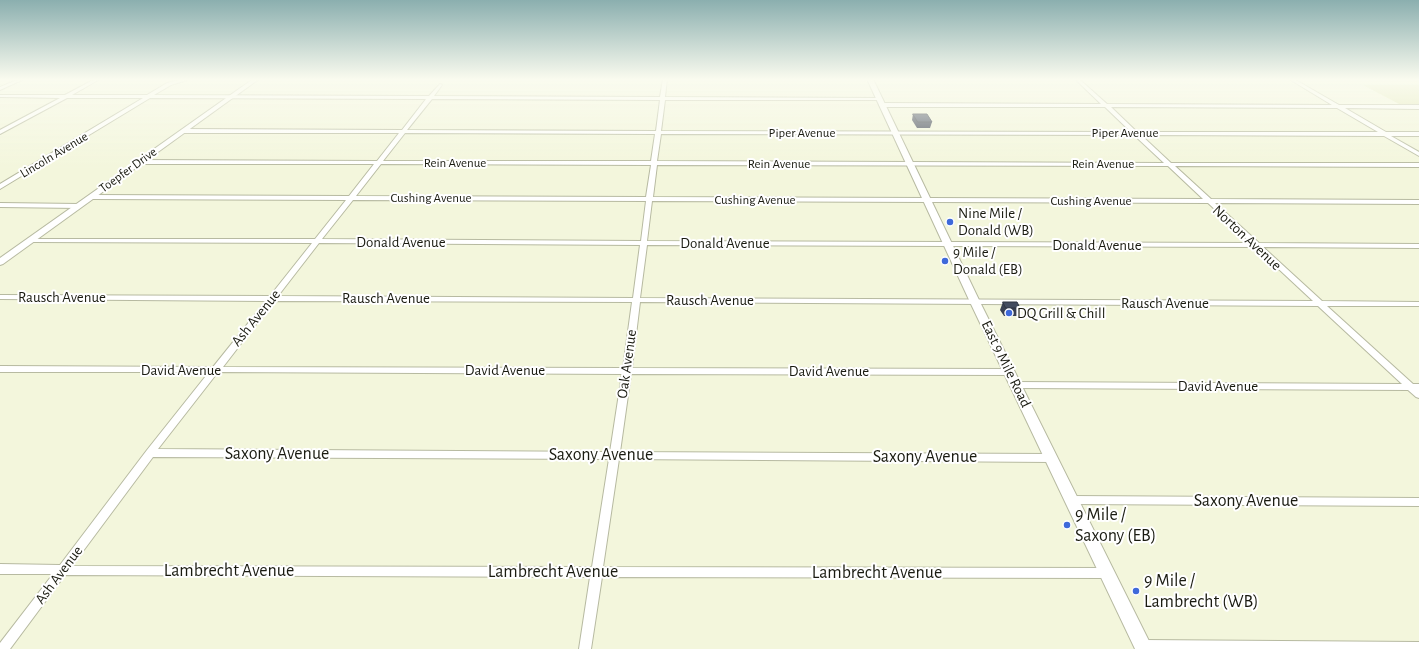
<!DOCTYPE html>
<style>
body{margin:0}
canvas{display:block;background:#f3f6dc}
</style>
<canvas width="1419" height="649"></canvas>
<script>
const c = document.querySelector('canvas').getContext('2d');
c.lineJoin = 'round';
function fillPath(path, color) {
  c.fillStyle = color;
  c.fill(path, 'evenodd');
}
function trace(path, color, width, dash) {
  c.strokeStyle = color;
  c.lineWidth = width;
  c.lineCap = dash ? 'butt' : 'round';
  c.setLineDash(dash || []);
  c.stroke(path);
}
function label(font, color, halo, rows, align = 'center') {
  c.font = font + ' "Alegreya Sans",sans-serif';
  c.lineWidth = 4;
  c.setLineDash([]);
  c.textBaseline = 'middle';
  c.strokeStyle = halo;
  c.fillStyle = color;
  for (const [text, x, y, turn = 0] of rows) {
    c.save();
    c.translate(x, y);
    c.rotate((+turn || 0) * Math.PI / 180);
    c.textAlign = isNaN(turn) ? turn : align;
    if (halo) c.strokeText(text, 0, 0);
    c.fillText(text, 0, 0);
    c.restore();
  }
}
fillPath(new Path2D(`
 M1363,85H1419V105H1401Z`), '#e0e6b3');
const minor = new Path2D(`
 M19,79H24L0,90V87Z
 M95,79H100L72,95H147L167,83L182,79H187V80L171,85L154,95L429,96L440,84L442,85L434,96L660,97L663,79H667L665,97L879,98L881,99L879,100H665L661,131L1131,132L1105,107H882L879,105L882,103L1101,104L1075,79H1079L1107,104L1332,105L1289,79H1294L1339,105H1419V109L1345,108L1386,132H1419V136H1391L1419,152V156L1384,136L1141,135L1171,163H1419V167L1175,166L1211,199L1419,200V204L1215,203L1259,243L1419,244V248L1263,247L1322,301L1419,302V306H1327L1413,384H1419V398L1416,397L1408,390L1016,388L1013,387L1012,385L1013,383L1016,382L1402,384L1318,306L640,302L632,368L1010,369L1014,372L1010,375L631,374L620,452L1051,454L1054,455L1056,458L1054,461L1051,462L619,459L603,567L1107,568L1111,570L1113,573L1111,576L1107,578L602,577L591,649H579L590,577L65,575L10,649H0V643L53,574H0V564L60,565L147,450L209,372H0V366L213,367L266,301L0,299V295L270,296L312,243L31,242L29,241L28,240L29,239H315L346,200L92,199L89,197L92,195L349,196L374,164H139L136,162L139,160L377,161L399,133H184L181,131L184,129L402,130L426,99L150,98L0,189V184L143,98H67L0,134V130L60,98L0,97V95H65ZM432,99L660,100L656,131L407,130ZM1111,107L1337,108L1378,132H1137ZM405,133L655,134L651,161H383ZM661,134L1134,135L1164,163L657,161ZM381,164L651,165L646,197L356,196ZM657,165L1168,166L1203,199L653,197ZM353,200L646,201L641,241L322,239ZM652,201L1208,203L1251,243L647,241ZM319,243L640,245L633,298L278,296ZM647,245L1255,247L1313,301L640,298ZM274,301L632,302L623,368L223,367ZM218,372L622,374L610,452L158,449ZM153,457L609,459L592,567L72,566Z
 M0,203L79,204L82,206L79,208L0,207Z
 M1072,496L1419,498V506L1072,504L1068,503L1067,500L1068,497Z
 M1143,640L1419,642V649H1138L1137,646L1139,642Z`);
const tertiary = new Path2D(`
 M253,79H259L3,264L0,265V258Z`);
const secondary = new Path2D(`
 M867,79H873L980,302L1153,649H1135L970,302Z`);
trace(minor, '#b7baa1', 2);
trace(tertiary, '#b7baa1', 2);
trace(secondary, '#b7baa1', 2);
fillPath(minor, '#fff');
fillPath(tertiary, '#fff');
fillPath(secondary, '#fff');
fillPath(new Path2D(`
 M913,114L932,122L930,128H917L912,120Z
 M1003,302L1020,308L1018,316H1004L1000,310Z`), '#394052');
const building = new Path2D(`
 M913,114H927L932,122H918Z
 M1003,302H1017L1020,308H1006Z`);
fillPath(building, '#424b5f');
trace(building, '#2e3442', 1);
const sky = c.createLinearGradient(0, 0, 0, 169);
sky.addColorStop(0, '#8bafaf');
sky.addColorStop(0.47, '#fafbef');
sky.addColorStop(1, '#fafbef00');
c.fillStyle = sky;
c.fillRect(0, 0, 1419, 169);
for (const [x, y, r, color] of [
 [950,222,4,"#3e69da"],
 [945,261,4,"#3e69da"],
 [1009,313,4,"#3e69da"],
 [1067,525,4,"#3e69da"],
 [1136,591,4,"#3e69da"]
]) {
  const dot = new Path2D();
  dot.arc(x, y, r, 0, 2 * Math.PI);
  c.fillStyle = color;
  c.fill(dot);
  trace(dot, '#fff', 1.5);
}
label('13px', '#1a1b11', '#fff', [
 ["Piper Avenue",802,133],
 ["Piper Avenue",1125,133],
 ["Lincoln Avenue",54,155,-31],
 ["Rein Avenue",455,163],
 ["Rein Avenue",779,164],
 ["Rein Avenue",1103,164],
 ["Toepfer Drive",128,170,-36],
 ["Cushing Avenue",431,198],
 ["Cushing Avenue",755,200],
 ["Cushing Avenue",1091,201]
]);
label('15px', '#1a1b11', '#fff', [
 ["Nine Mile /",958,213],
 ["Donald (WB)",958,230],
 ["9 Mile /",953,252],
 ["Donald (EB)",953,269],
 ["DQ Grill & Chill",1017,313]
], 'left');
label('15px', '#1a1b11', '#fff', [
 ["Norton Avenue",1247,238,43],
 ["Donald Avenue",401,242],
 ["Donald Avenue",725,243],
 ["Donald Avenue",1097,245],
 ["Rausch Avenue",62,297],
 ["Rausch Avenue",386,298],
 ["Rausch Avenue",710,300],
 ["Rausch Avenue",1165,303],
 ["Ash Avenue",256,318,-51],
 ["Oak Avenue",627,364,-82],
 ["East 9 Mile Road",1006,364,64],
 ["David Avenue",181,370],
 ["David Avenue",505,370],
 ["David Avenue",829,371],
 ["David Avenue",1218,386],
 ["Ash Avenue",59,575,-53]
]);
label('18px', '#1a1b11', '#fff', [
 ["Saxony Avenue",277,454],
 ["Saxony Avenue",601,455],
 ["Saxony Avenue",925,457],
 ["Saxony Avenue",1246,501],
 ["Lambrecht Avenue",229,571],
 ["Lambrecht Avenue",553,572],
 ["Lambrecht Avenue",877,573]
]);
label('18px', '#1a1b11', '#fff', [
 ["9 Mile /",1075,515],
 ["Saxony (EB)",1075,536],
 ["9 Mile /",1144,581],
 ["Lambrecht (WB)",1144,602]
], 'left');
</script>
